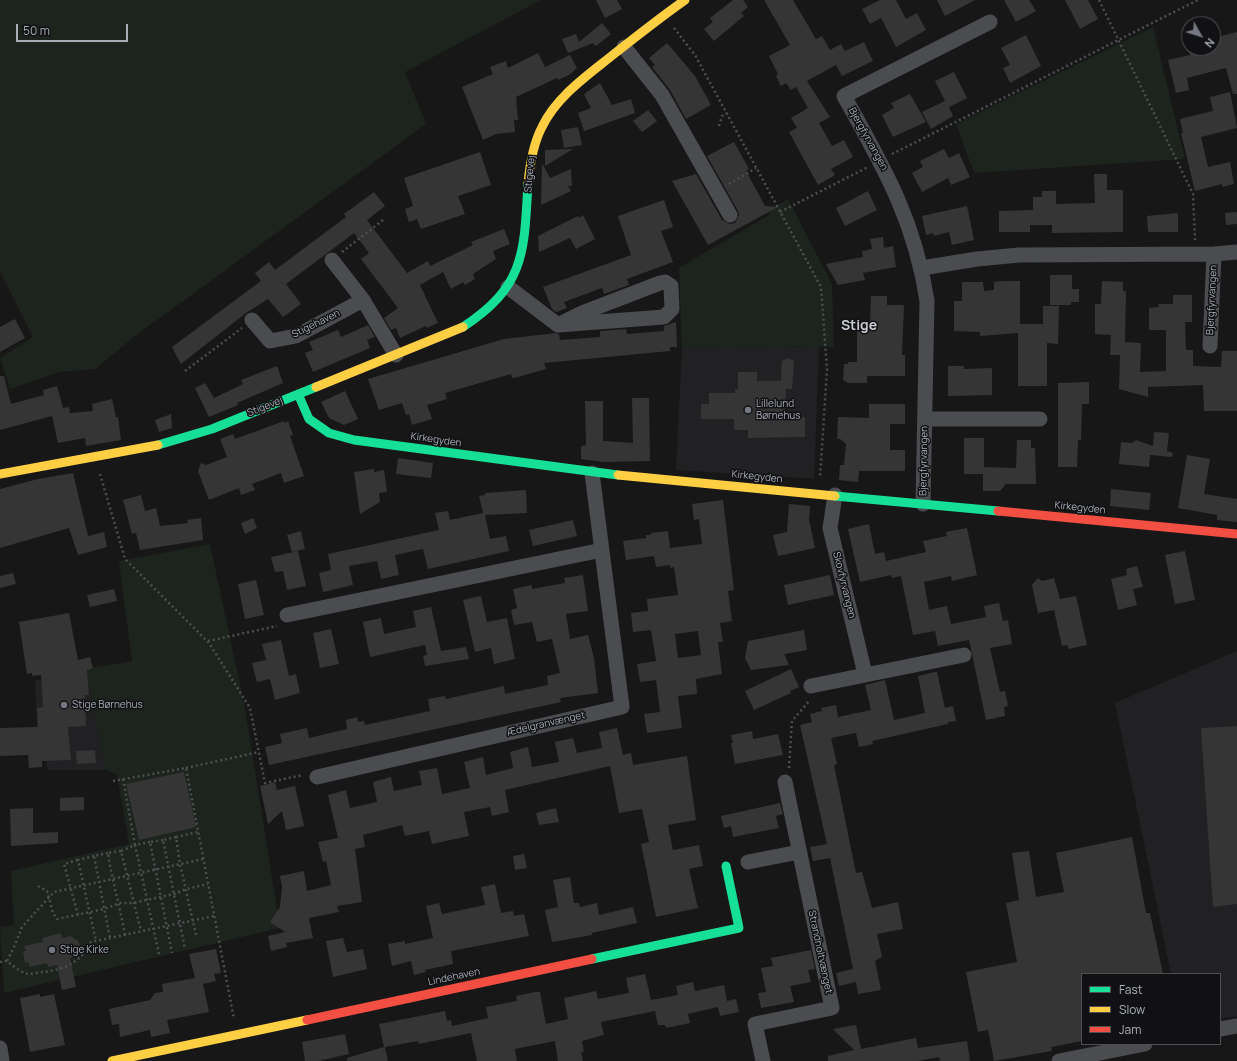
<!DOCTYPE html>
<meta charset="utf-8">
<style>
body{margin:0}
#map{position:relative;width:1237px;height:1061px;overflow:hidden;background:#171717;font-family:Manrope,sans-serif}
canvas{display:block}
.legend{position:absolute;left:1081px;top:973px;width:140px;height:72px;box-sizing:border-box;background:#111113;border:1px solid #4d4f55;margin:0;padding:5px 7px;list-style:none;font-size:12px;color:#a8adb8}
.legend li{display:flex;align-items:center;gap:8px;height:20px}
.legend b{width:20px;border:1px solid #4d4f55}
.north{position:absolute;left:1181px;top:16px;width:40px;height:40px;box-sizing:border-box;background:#111113;border:1px solid #4d4f55;border-radius:50%;rotate:129deg;font-size:11px;font-weight:700;line-height:16px;text-align:center;color:#a8adb8}
.north::after{content:'';display:block;margin:auto;width:14px;height:18px;background:#757880;clip-path:polygon(50% 0,100% 100%,50% 72%,0 100%)}
.scale{position:absolute;left:16px;top:24px;width:112px;height:18px;box-sizing:border-box;border:2px solid #a8adb8;border-top:0;padding-left:5px;font-size:12px;line-height:14px;white-space:nowrap;color:#a8adb8;-webkit-text-stroke:3px #111113;paint-order:stroke}
</style>
<div id="map">
<canvas width="1237" height="1061"></canvas>
<ul class="legend">
<li><b style="height:5px;background:#16e098"></b>Fast</li>
<li><b style="height:5px;background:#ffcf43"></b>Slow</li>
<li><b style="height:5px;background:#f24e42"></b>Jam</li>
</ul>
<div class="north">N</div>
<div class="scale">50 m</div>
</div>
<script>
const c = document.querySelector('canvas').getContext('2d');
c.lineJoin = 'round';
function fillPath(path, color) {
  c.fillStyle = color;
  c.fill(path, 'evenodd');
}
function trace(path, color, width, dash) {
  c.strokeStyle = color;
  c.lineWidth = width;
  c.lineCap = dash ? 'butt' : 'round';
  c.setLineDash(dash || []);
  c.stroke(path);
}
function label(font, color, halo, rows, align = 'center') {
  c.font = font + ' Manrope,sans-serif';
  c.lineWidth = 3;
  c.setLineDash([]);
  c.textBaseline = 'middle';
  c.strokeStyle = halo;
  c.fillStyle = color;
  for (const [text, x, y, turn = 0] of rows) {
    c.save();
    c.translate(x, y);
    c.rotate((+turn || 0) * Math.PI / 180);
    c.textAlign = isNaN(turn) ? turn : align;
    if (halo) c.strokeText(text, 0, 0);
    c.fillText(text, 0, 0);
    c.restore();
  }
}
fillPath(new Path2D(`
 M819,346L814,479L676,470L682,349Z
 M1237,651V1016L1220,1019V974H1171L1115,703Z
 M86,669L105,770H47L46,730H37L35,680L52,679Z`), '#212123');
fillPath(new Path2D(`
 M0,0H541L405,72L426,124L135,336L95,369L59,372L10,389L0,358L33,337L0,272Z
 M1153,27L1185,159L974,173L956,124Z
 M788,199L832,284L834,348L819,346L682,349L679,268L769,215L771,209Z
 M210,544L245,708L280,928L4,993L0,927L14,925L11,871L129,844L117,774L105,770L86,669L132,661L119,561Z`), '#1d241e');
fillPath(new Path2D(`
 M596,0H617L622,9L605,18Z
 M733,0H743L748,7L741,13L744,16L714,41L704,29L713,22L710,18Z
 M764,0H793L816,39L822,36L830,50L841,44L845,51L864,42L873,61L842,76L836,65L807,81L830,117L819,123L832,146L844,140L853,157L831,169L835,175L818,185L789,132L797,128L791,118L808,108L796,87L791,90L786,83L781,86L776,76L778,74L769,56L790,45Z
 M880,0H896L906,19L917,13L926,30L896,47L881,18L870,24L862,9Z
 M937,0H975L945,16Z
 M1004,0H1029L1036,11L1016,22Z
 M1065,0H1088L1098,19L1080,29Z
 M602,23L611,34L596,46L593,43L568,53L562,39L576,34L579,42Z
 M1237,32V94H1233L1226,68L1187,78L1189,90L1176,93L1168,60L1190,55L1188,48H1213V38Z
 M1026,35L1041,66L1010,83L1003,68L1010,65L1001,48Z
 M667,43L695,76L711,105L686,119L670,90L652,67L655,65L649,58Z
 M538,53L545,67L570,55L577,68L569,75L558,80L557,78L516,97L518,120H514L515,132L496,134L483,140L462,87L493,74L490,67L506,61L508,68Z
 M954,72L967,98L949,107L953,116L931,129L922,112L945,101L935,81Z
 M600,83L612,105L631,99L635,113L584,131L578,113L591,108L584,94Z
 M1230,92L1237,128L1201,137L1208,167L1230,162L1234,184L1222,187V184L1195,191L1181,133H1183L1180,119L1213,111L1210,97Z
 M910,94L926,122L893,137L882,115L894,108L891,103Z
 M648,110L657,121L642,132L633,121Z
 M578,127L582,145L564,148L561,130Z
 M734,142L749,169L746,171L765,206L778,207L708,245L672,181L696,174L722,220L730,224L735,223L739,215L738,211L707,156Z
 M573,149L545,166V150Z
 M944,149L949,158L959,153L970,177L951,185L948,178L922,192L912,173L923,167L920,161Z
 M480,152L491,185L458,196L465,214L421,229L417,219L409,222L405,209L413,206L404,178Z
 M542,163L550,178L571,169L572,186H568L571,191L541,205Z
 M1094,174H1107V190H1123V232L1052,233V225H1030V232H999V211L1033,210V197H1042V191H1056V204L1095,203Z
 M868,191L877,210L845,226L836,208Z
 M374,192L385,206L367,220L407,273L428,261L430,266L473,245L471,242L504,229L510,244L493,251L496,259L473,274L475,279L465,285L463,282L451,289L443,272L420,285L438,323L427,328L426,326L400,338L396,328L391,330L384,318L398,308L361,259L369,253L354,233L286,284L301,304L283,317L268,299L246,313L181,364L172,347L261,281L255,273L269,262L275,270L346,217L344,214Z
 M664,200L673,227L661,231L673,262L627,279L629,285L604,294L602,288L564,302L567,308L556,312L552,309L543,287L631,255L618,216Z
 M967,206L974,240L952,245L949,232L934,236L933,233L926,235L922,216Z
 M1237,212V224L1226,225L1225,213Z
 M1178,213V232H1148L1147,216Z
 M583,215L595,239L576,249L570,238L539,252L538,236L578,216L579,218Z
 M883,237L884,248L893,246L896,267L863,273L865,280L838,285L826,264L863,257L862,251L872,249L870,239Z
 M1050,275H1072V289H1079V302H1071V305H1050Z
 M1002,281H1020V324H1043V306H1059L1058,344L1047,343V386H1018V333L980,336V332L954,331V301H962V282H983L984,291L994,290V282Z
 M1102,281L1123,282V291H1126L1125,342L1141,343L1140,372L1166,371V330H1149V308L1159,307L1158,304H1173V295H1192V322H1185L1186,350H1193V366L1221,367L1222,351H1237V411H1204L1203,385L1148,387V397L1119,389L1120,355H1110L1111,335L1095,334V304H1101Z
 M871,296H887V305H904L902,355H905V376H867V383H848L843,380L844,364H848V362H857V324H870Z
 M15,319L25,338L0,352V327Z
 M676,322L677,347H670V351L544,363L546,369L518,377L512,378L511,374L445,393L447,399L427,405L432,419L412,425L409,414L406,415L402,403L379,410L368,379L504,339L556,333L559,334L560,340L600,337V331L626,329L627,334L664,331V326Z
 M368,325L375,337L367,340L370,348L313,372L305,353L313,350L309,342L338,330L341,337Z
 M788,358L794,361L792,389H786L785,417H805V437L748,438V430H734V419H701V404H709V393H735V389H738V372H757V381H781L782,361Z
 M277,366L283,383L237,403L238,405L209,417L195,388L205,383L214,398L243,384L241,380Z
 M948,366H964V369L992,368V395L948,396Z
 M0,376H4L11,404L44,395L43,390L57,386L63,408L69,407L70,413L93,411L92,404L112,399L116,417H118L121,440L86,446L85,438L58,443L52,416L0,430Z
 M1089,382V404H1082L1081,440H1078L1077,467H1058V383Z
 M345,391L358,419L344,425L329,418L321,402Z
 M632,398H649L650,461L604,462L581,459V446L586,445L585,401H603V441L633,443Z
 M869,404H905V424H890V450H905V471H859L858,482L839,480L840,465H844L846,444L840,439H837L838,417L869,418Z
 M171,414L172,428L159,432L155,420Z
 M284,421L285,423L288,421L293,435L290,436L304,476L284,483L281,473L252,484L255,490L241,495L239,488L209,500L198,471L201,463L206,465L227,457L220,439L233,434L235,439Z
 M1154,432L1169,433L1167,451L1173,453L1172,457L1150,455L1149,467L1119,464L1121,442L1132,443L1136,440L1153,446Z
 M964,438H984V467L1016,468L1017,440H1031V448H1035L1036,484H1006L1000,491H983V474H964Z
 M1187,455L1210,459L1204,494L1237,499V522L1217,520V515L1178,508Z
 M398,458L433,463L431,478L396,474Z
 M374,469V472L384,470L387,492L379,493L380,502L360,514L354,472Z
 M73,473L88,536L104,532L107,547L78,555L69,528L0,548V489L38,479Z
 M1111,489L1151,493L1149,510L1110,506Z
 M526,490L527,513L485,515L490,539L506,536L509,551L428,569L423,549L395,555L399,575L381,579L377,561L349,566L353,585L323,592L319,573L331,570L328,554L439,530L435,513L448,511L450,520L483,513L479,496L485,495V493Z
 M141,495L145,511L156,508L160,526L188,523L187,520L201,518L203,540L140,550L136,533L132,534L123,500Z
 M723,500L734,590L728,591L732,621L720,623L723,642H718L722,674L696,679L697,694L678,696L682,728L647,733L644,714L660,712L656,680L640,682L637,664L656,661L651,630L633,632L631,613L648,611L647,599L678,595L674,567L670,568V565L656,567L654,556L626,560L623,541L646,538V535H651V533L668,531L670,548L702,544L699,519L694,520L692,504ZM698,631L701,655L678,658L675,634Z
 M789,504L810,506L809,519L815,548L778,556L773,535L787,532Z
 M253,518L257,528L245,534L241,523Z
 M573,520L577,536L533,546L529,530Z
 M869,524L875,554L884,552L886,561L926,552L923,541L947,536L946,532L967,528L977,575L952,581L951,576L924,582L929,610L947,606L951,624L986,617L984,606L999,603L1003,621L1008,620L1012,644L990,648L1000,692L1005,691L1008,706L1004,707L1005,716L986,720L969,640L938,646L935,631L913,635L901,576L892,578L891,575L860,582L848,529Z
 M301,531L305,549L292,552L287,535Z
 M298,551L306,586L287,590L283,571L275,572L271,557Z
 M1185,551L1195,600L1175,604L1165,555Z
 M1137,566L1143,587L1133,589L1137,605L1118,610L1111,579L1127,575L1126,569Z
 M13,573L16,584L0,588V576Z
 M583,575L588,611L566,614L570,639L588,635L594,658L598,693L560,698L561,702L269,765L265,747L282,743L280,734L307,728L309,738L347,729L346,720L357,717L358,722L364,721L365,725L430,711L428,699L445,696L446,699L504,686L505,694L548,685L547,676L560,673L552,639L537,642L532,622L514,625L511,610L517,608L513,589L532,585V589L565,583L564,578Z
 M830,575L834,595L788,605L784,585Z
 M1038,578L1042,581L1054,578L1060,599L1076,596L1087,645L1068,649V645L1062,646L1054,610L1038,613L1032,585Z
 M256,580L264,615L245,619L238,584Z
 M114,589L117,601L90,607L87,595Z
 M481,596L487,622L507,618L515,659L494,664L491,648L475,652L463,600Z
 M431,607L441,651L466,647L469,659L425,666L423,656L427,655L425,645L370,657L363,622L381,618L384,634L416,627L413,611Z
 M69,613L78,660L90,657L93,668L87,670L89,695H85L86,726L68,727L71,760L42,761V767L29,768L28,755L0,756V728L38,727L37,708L43,707L41,675L32,676V673L27,674L19,622Z
 M331,629L339,664L320,668L313,633Z
 M804,630L807,650L784,654L789,665L751,670L745,658L748,641Z
 M281,640L289,676L296,674L300,693L275,700L270,679L257,682L252,663L266,660L262,644Z
 M791,669L799,687L790,691L791,693L754,710L745,691Z
 M935,672H937L945,708L953,706L956,721L948,722V724L872,741L873,744L859,747L856,733L831,738L837,764L834,765L856,873L862,872L872,908L898,902L903,929L877,934L882,957L875,961L881,990L858,994L856,982L839,986L836,973L853,969L830,858L813,861L810,847L827,844L800,725L812,722L810,714L822,711L821,708L836,705L838,717L871,710L865,685L885,680L894,720L925,713L918,676Z
 M1237,726V904L1213,907L1201,728Z
 M617,728L623,755L631,753L633,765L687,756L696,820L668,825L673,850L699,845L703,866L689,869L698,908L656,917L641,844L649,842L642,809L619,813L610,766L505,790L509,812L492,816L490,807L464,812L469,836L432,844L429,831L405,836L402,825L363,835L365,847L355,849L362,902L337,906L339,912L309,918L313,938L286,943L287,947L271,951L268,936L285,932L270,922L280,907L282,887L280,876L304,871L307,891L331,885L326,861L323,862L318,842L338,838L328,795L346,790L350,808L377,802L373,782L391,777L394,791L422,785L419,771L437,768L442,794L470,788L464,762L483,757L486,775L513,768L510,752L528,747L532,767L559,762L555,742L573,738L577,753L602,748L599,732Z
 M752,731L753,739L778,734L783,755L735,764L731,743H733L731,735Z
 M95,750L96,763L77,764L76,751Z
 M184,772L196,827L139,840L126,784Z
 M275,782L277,790L295,786L304,826L286,830L282,811L268,824L260,786Z
 M84,797V810L60,811V798Z
 M780,803L783,814L776,816L779,828L733,837L731,826L724,828L721,816Z
 M33,808V833L58,832V843L11,846L10,809Z
 M556,808L559,822L539,825L536,813Z
 M1132,837L1146,913H1150L1163,974H1082V1041L1051,1047L1052,1051L994,1061L988,1030L978,1032L966,972L1017,962L1006,903L1019,900L1012,853L1029,851L1036,897L1064,892L1056,853Z
 M524,854L527,868L515,870L513,856Z
 M570,877L574,903H579L580,907L597,903L599,915L633,907L637,923L592,933V935L552,942L545,910L558,907L553,880Z
 M495,884L501,913L513,911L514,916L524,914L529,936L451,951L453,964L425,970L426,972L414,975L411,961L392,966L388,944L405,941V944L433,938L426,906L439,903L442,914L485,905L481,887Z
 M61,933L62,938L71,936L79,942L80,947L76,956L70,958L76,987L62,990L57,965L48,967L47,963L30,967L28,962L25,963L23,951H26L24,946L43,942L42,938Z
 M343,938L347,952L363,949L367,969L333,977L326,941Z
 M216,949L221,973L214,974L216,981L203,984L209,1012L167,1020L170,1033L151,1037L150,1030L120,1037L119,1024L112,1025L109,1009L150,1000L155,993L163,992L162,984L195,978L189,954Z
 M811,950L815,969L808,970L811,982L790,986L794,1002L761,1008L758,993L766,992L761,968L773,966L771,958Z
 M645,974L651,1000L678,995L676,986L693,982L695,991L724,985L727,1001L736,999L739,1012L720,1016L718,1007L688,1014L690,1023L666,1028L665,1025H658L655,1011L601,1022L604,1035L582,1041L584,1052H581L583,1061H558L555,1041L515,1049L517,1061H477L471,1033L419,1044L418,1041L385,1047L388,1061H347V1058L384,1047L379,1024L445,1011L447,1021L451,1020L452,1026L488,1018L486,1007L517,1001L516,996L535,992H540L546,1024L568,1019L564,998L596,991L598,999L629,993L626,978Z
 M40,994V997L54,994L65,1045L30,1052L20,998Z
 M856,1025L861,1049L916,1038L918,1048L967,1041L970,1061H940L939,1057L918,1061H828V1056L854,1050L833,1029Z
 M345,1034L349,1054L318,1061H305L302,1042Z`), '#353536');
trace(new Path2D(`
 M1099,0L1193,194L1195,240
 M674,28L695,55L821,287L827,369L820,478
 M719,126L722,116L727,113
 M892,154L1198,0
 M729,184L756,168
 M780,212L868,167
 M342,252L383,220
 M185,371L242,328
 M100,474L125,559L209,643L250,708L265,783L303,775
 M208,641L277,626
 M186,768L259,752
 M789,768L792,721L810,700
 M123,779L135,845L121,851L141,931
 M113,781L186,768L234,1019
 M176,837L163,840L185,949
 M163,840L150,842L172,953
 M150,842L135,845L159,954
 M121,851L108,853C112,881 120,907 125,935
 M108,853L94,856L110,938
 M94,856L78,860L96,941
 M203,859L54,892L22,927L15,945L7,961C13,966 20,972 28,974C33,974 39,972 44,972C67,969 80,962 91,942L214,916
 M38,886L47,891L53,913L57,919L104,909L120,903H133L174,894L186,889L208,884
 M78,915L64,864L78,860
 M196,935L180,864L176,837L198,832
 M0,962L7,961`), '#4d4e52', 2.5, [2, 3]);
trace(new Path2D(`
 M624,47L662,95L730,215
 M922,268L977,259L1019,255L1214,254L1237,252
 M508,287L558,325L664,317L672,309L671,286L665,282L660,283L582,313L558,325
 M363,300L396,355
 M252,320L270,341L296,336L363,300L332,260
 M1210,346L1214,254
 M925,419H1040
 M835,495L830,528L865,674
 M923,504L927,301C915,220 883,166 844,96L990,22
 M287,615L602,550
 M811,686L964,655
 M317,777L622,707L592,473
 M748,862L799,852
 M1220,1029L1237,1026
 M0,1048L2,1061
 M763,1061L755,1024L832,1008L785,782
 M1059,1061L1145,1044`), '#4b4c50', 15);
trace(new Path2D(`
 M463,327C526,286 524,251 528,183
 M298,394L309,419L329,433L354,440L618,475
 M158,445L212,429L316,387
 M835,496L998,511
 M592,959L739,928L726,866`), '#16e098', 9);
trace(new Path2D(`
 M528,183C530,163 533,144 542,127C557,96 588,75 614,54C638,35 661,17 685,0
 M316,387L463,327
 M0,474L158,445
 M618,475L835,496
 M112,1061L307,1020`), '#ffcf43', 9);
trace(new Path2D(`
 M998,511L1237,534
 M307,1020L592,959`), '#f24e42', 9);
for (const [x, y, r, color] of [
 [748,410,4,"#757880"],
 [64,705,4,"#757880"],
 [52,950,4,"#757880"]
]) {
  const dot = new Path2D();
  dot.arc(x, y, r, 0, 2 * Math.PI);
  c.fillStyle = color;
  c.fill(dot);
  trace(dot, '#111113', 1.5);
}
label('10px', '#a8adb8', '#111113', [
 ["Bjergfyrvangen",868,139,61],
 ["Stigevej",530,174,-85],
 ["Bjergfyrvangen",1212,300,-87],
 ["Stigehaven",316,324,-26],
 ["Stigevej",265,407,-22],
 ["Kirkegyden",436,440,8],
 ["Bjergfyrvangen",924,461,-89],
 ["Kirkegyden",757,477,6],
 ["Kirkegyden",1080,508,6],
 ["Skovfyrvangen",844,585,76],
 ["Ædelgranvænget",546,724,-13],
 ["Strandholtvænget",820,952,78],
 ["Lindehaven",454,977,-12]
]);
label('10px', '#a8adb8', '#111113', [
 ["Lillelund",756,404],
 ["Børnehus",756,416],
 ["Stige Børnehus",72,705],
 ["Stige Kirke",60,950]
], 'left');
label('bold 14px', '#c9ccd4', '#111113', [
 ["Stige",859,326]
]);
</script>
